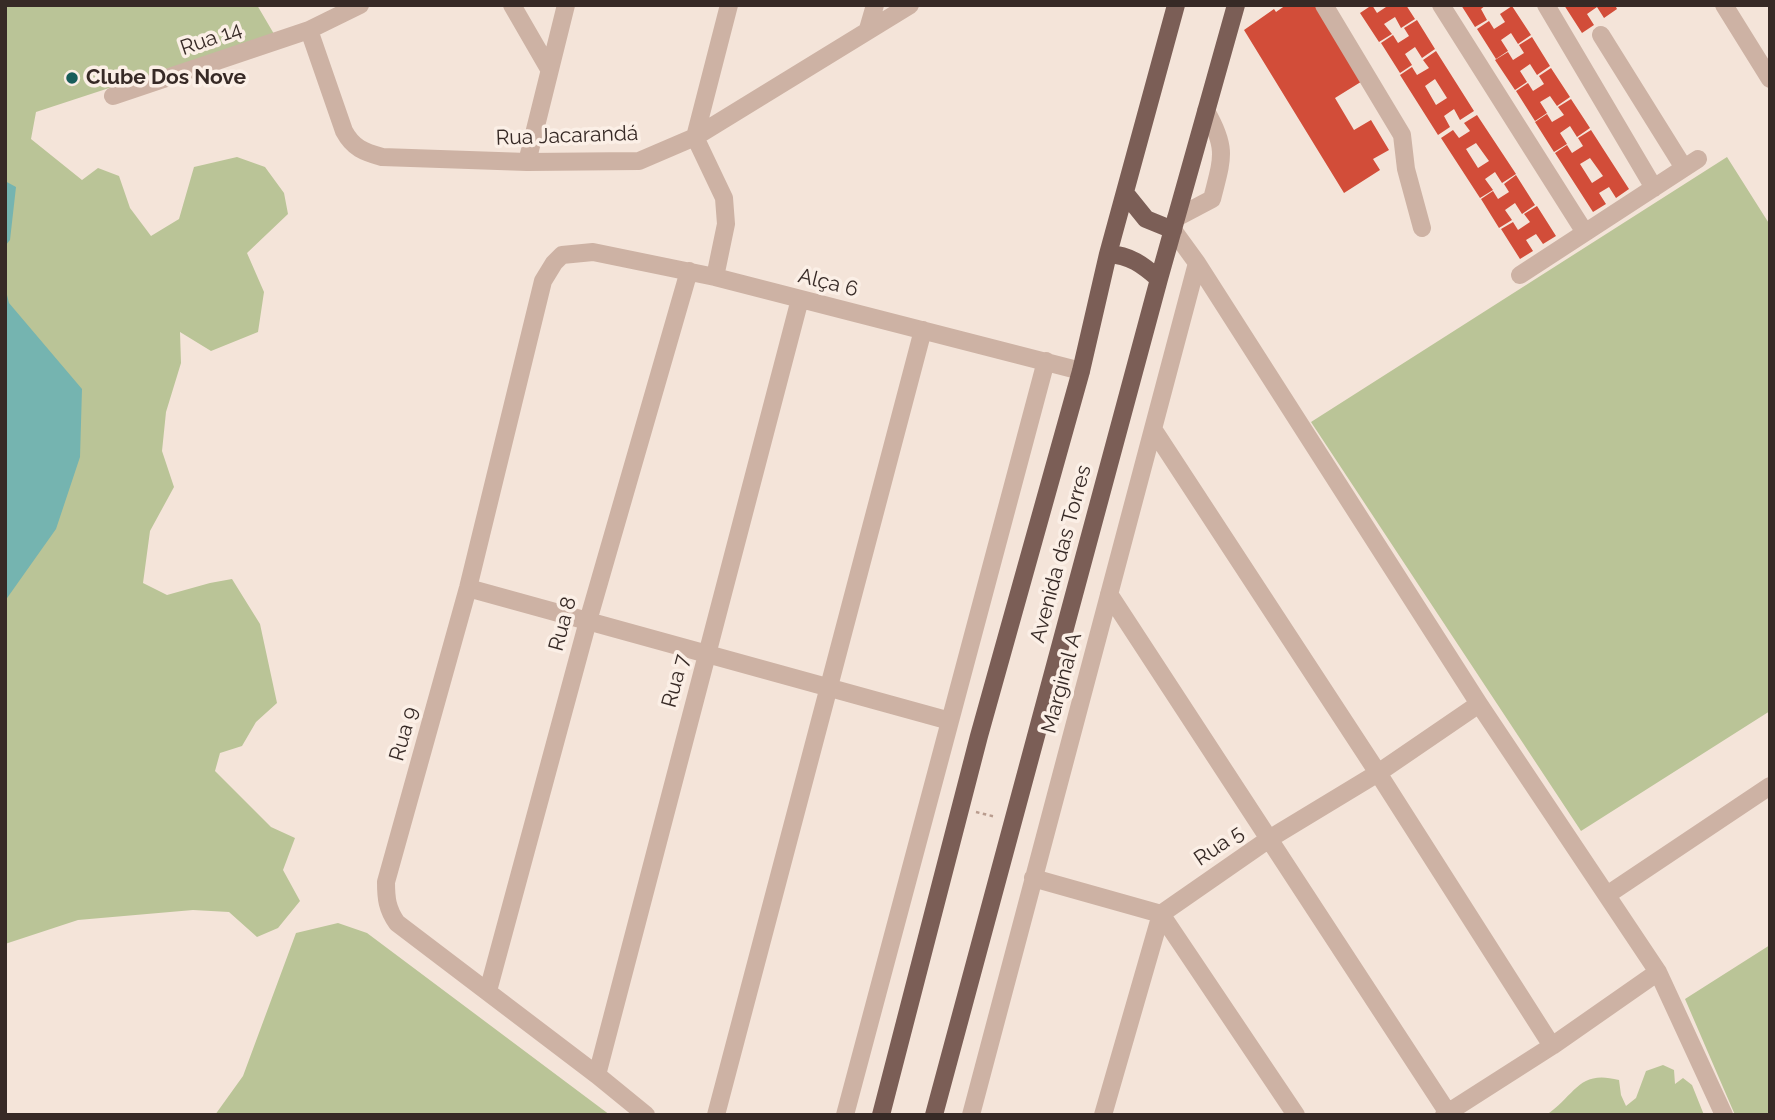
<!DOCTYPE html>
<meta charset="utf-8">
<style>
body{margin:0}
#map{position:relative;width:1775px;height:1120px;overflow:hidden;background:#f4e4d9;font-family:Raleway,sans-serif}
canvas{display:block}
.frame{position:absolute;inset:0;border:7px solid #372a26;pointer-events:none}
</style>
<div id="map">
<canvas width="1775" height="1120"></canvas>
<div class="frame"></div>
</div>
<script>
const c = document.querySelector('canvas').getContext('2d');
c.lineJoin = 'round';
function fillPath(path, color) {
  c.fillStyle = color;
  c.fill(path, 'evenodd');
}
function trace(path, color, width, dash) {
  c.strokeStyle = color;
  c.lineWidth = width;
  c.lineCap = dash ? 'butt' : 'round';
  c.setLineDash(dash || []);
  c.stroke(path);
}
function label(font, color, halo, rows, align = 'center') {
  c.font = font + ' Raleway,sans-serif';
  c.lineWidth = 7;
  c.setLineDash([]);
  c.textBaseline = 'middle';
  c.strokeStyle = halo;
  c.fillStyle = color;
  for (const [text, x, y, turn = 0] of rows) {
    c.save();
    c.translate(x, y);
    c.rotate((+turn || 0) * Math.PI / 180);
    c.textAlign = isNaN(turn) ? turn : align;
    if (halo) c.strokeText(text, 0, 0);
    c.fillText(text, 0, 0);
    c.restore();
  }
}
fillPath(new Path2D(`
 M5,5H257L274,34L36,112L31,139L82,180L98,168L119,176L130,208L151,236L179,219L194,167L237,157L265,167L284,193L288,214L247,253L264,292L258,332L211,351L180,332L181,363L166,412L162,451L174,487L150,531L143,583L167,595L210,583L232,579L260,624L277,703L256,722L242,746L220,753L215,771L271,827L295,838L283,870L300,901L278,928L257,937L229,912L193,910L78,920L5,944Z
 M1727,157L1770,225V711L1581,831L1311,422Z
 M338,923L367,933L610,1115H215L243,1076L296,933Z
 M1770,945V1115H1735L1685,999Z
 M1663,1065L1674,1070L1675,1084L1683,1078L1692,1085L1704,1115H1546C1576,1095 1578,1069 1619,1080L1621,1095L1626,1106L1636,1098L1646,1071Z`), '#bac497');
fillPath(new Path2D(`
 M5,181L16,187L10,240L5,246Z
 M5,287L9,303L82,389L80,457L56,529L5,601Z`), '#75b4b0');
fillPath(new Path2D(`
 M1286,5H1329L1372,75L1335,98L1354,130L1371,120L1389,150L1373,159L1380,170L1344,193L1244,30L1274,9L1276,12Z
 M1372,5L1377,13L1389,5H1406L1415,19L1401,28L1395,17L1384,24L1392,34L1379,42L1360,13Z
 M1461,5H1486L1481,9L1487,20L1475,27Z
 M1564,5H1615L1617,9L1604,18L1597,7L1587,14L1594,25L1582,33Z
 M1512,6L1531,35L1518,44L1511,33L1501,40L1508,51L1496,59L1477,29L1489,21L1494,29L1505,22L1500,14Z
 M1417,20L1435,49L1422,58L1415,47L1405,54L1412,65L1400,73L1381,43L1393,35L1398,43L1409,36L1404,28Z
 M1532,37L1550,66L1537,75L1530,64L1520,71L1527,82L1515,90L1495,60L1508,52L1513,60L1524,53L1519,45Z
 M1436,51L1474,111L1460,120L1454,109L1444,116L1450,127L1438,135L1400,75L1412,67L1417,75L1429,68L1423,60ZM1435,79L1447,98L1436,105L1425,86Z
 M1551,68L1570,97L1557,106L1550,96L1540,102L1547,113L1535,121L1516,91L1528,83L1533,91L1544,84L1539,76Z
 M1571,99L1590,128L1577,137L1570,126L1560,133L1567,144L1554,152L1535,122L1547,114L1552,122L1564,115L1558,107Z
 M1477,115L1516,174L1502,183L1495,172L1485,179L1493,190L1480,198L1441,138L1453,130L1459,138L1470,131L1464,123ZM1476,143L1489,161L1478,168L1466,149Z
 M1591,130L1629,189L1616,198L1609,187L1599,193L1606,204L1593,212L1555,153L1567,145L1572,153L1583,146L1578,138ZM1590,158L1603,176L1592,183L1580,164Z
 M1516,175L1535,205L1522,214L1515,203L1505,210L1512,220L1499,228L1481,199L1493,191L1498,199L1509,192L1504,184Z
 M1537,206L1556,236L1543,244L1536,234L1526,240L1533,251L1520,259L1501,229L1513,222L1518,230L1530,222L1524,214Z`), '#d24d39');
trace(new Path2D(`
 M976,812L996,817`), '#b99c8e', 2.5, [3.5, 3.5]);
trace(new Path2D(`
 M512,5L549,69
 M1324,5L1402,135L1406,169L1422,228
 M1441,5L1584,231
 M1546,5L1654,188
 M1724,5L1770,79
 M868,29L875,5
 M309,30L344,131C353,148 364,152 382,157L527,162L639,161L695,137L910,5
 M1601,35L1684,168
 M113,96L309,30L360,5
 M527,162L566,5
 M1176,218L1212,199C1222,159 1228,149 1206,111
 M1173,230L1197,263L1479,704L1658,972L1724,1115
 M1520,275L1698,159
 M715,277L726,224L724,198L695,137L729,5
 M1153,429L1378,773L1552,1046
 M468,588L950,721
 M1109,594L1448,1113
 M1033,878L1161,914L1296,1115
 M1607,895L1770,786
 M488,991L588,621L689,271
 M597,1075L800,299
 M646,1115L597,1075L397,923C387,909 386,898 386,882L468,588L543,281L554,263L562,255L593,252L715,277L1081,371
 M716,1115L923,330
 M845,1115L1046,361
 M971,1115L1197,263
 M1103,1115L1161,914L1269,839L1378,773L1479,704
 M1444,1115L1552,1046L1658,972`), '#cdb2a4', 18);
trace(new Path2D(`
 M1125,193L1146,219L1173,230
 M1108,254C1130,255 1143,265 1159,279
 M881,1115L979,736L1081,371L1108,254L1176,5
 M934,1115L1159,279L1236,5`), '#7b5e56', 18);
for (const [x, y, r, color] of [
 [72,78,7,"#185d5a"]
]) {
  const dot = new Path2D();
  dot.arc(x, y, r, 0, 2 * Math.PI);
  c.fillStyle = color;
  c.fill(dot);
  trace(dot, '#fbefe6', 2.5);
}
label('21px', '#372a26', '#fbefe6', [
 ["Rua 14",211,39,-19],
 ["Rua Jacarandá",567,136,-2],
 ["Alça 6",828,283,14],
 ["Avenida das Torres",1061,554,-75],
 ["Rua 8",563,624,-75],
 ["Rua 7",676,681,-75],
 ["Marginal A",1062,683,-75],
 ["Rua 9",404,734,-74],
 ["Rua 5",1219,846,-34]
]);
label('bold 21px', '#372a26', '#fbefe6', [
 ["Clube Dos Nove",86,78]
], 'left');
</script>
